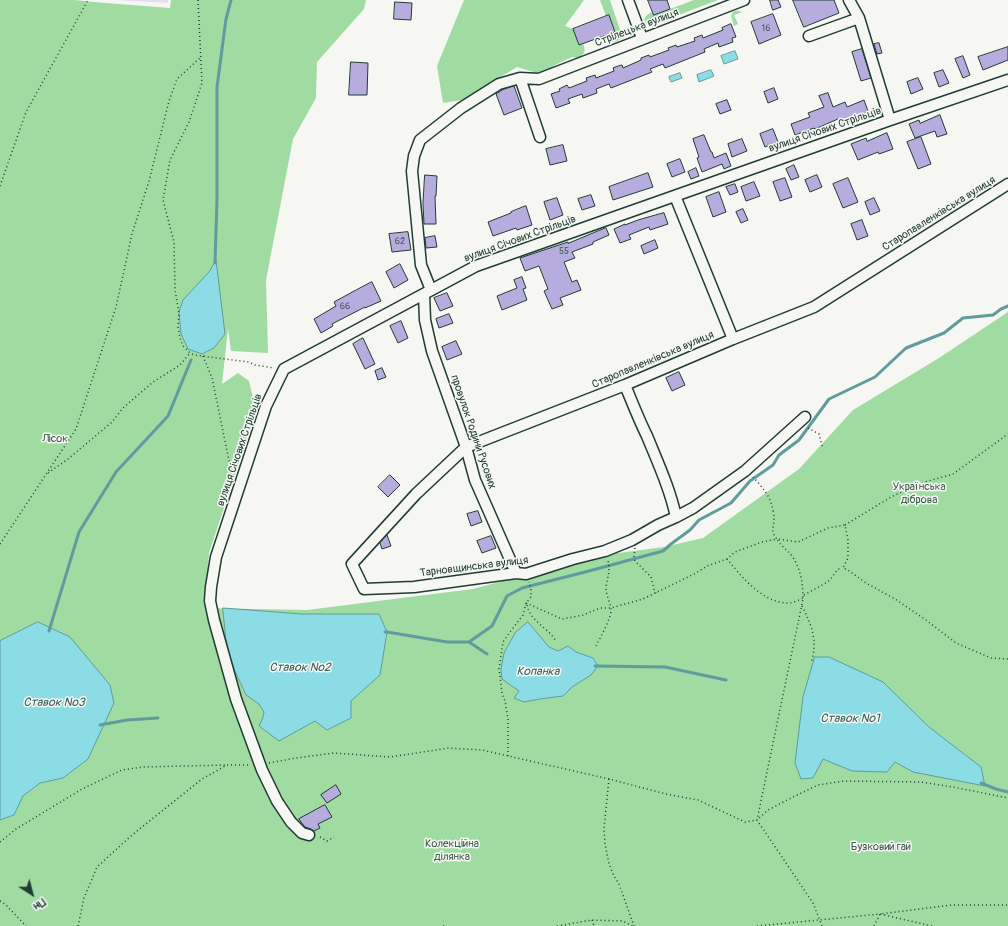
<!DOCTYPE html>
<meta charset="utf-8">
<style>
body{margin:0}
#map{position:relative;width:1008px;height:926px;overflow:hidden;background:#f6f6f2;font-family:Pangolin,sans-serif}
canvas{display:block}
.north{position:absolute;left:12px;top:874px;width:40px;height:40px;-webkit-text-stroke:3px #f6f6f2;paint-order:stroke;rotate:144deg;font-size:11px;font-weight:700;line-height:16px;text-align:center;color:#1f3d34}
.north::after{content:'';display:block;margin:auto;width:14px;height:18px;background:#1f3d34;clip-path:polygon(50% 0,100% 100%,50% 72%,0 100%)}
</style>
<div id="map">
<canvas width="1008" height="926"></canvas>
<div class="north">Пн</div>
</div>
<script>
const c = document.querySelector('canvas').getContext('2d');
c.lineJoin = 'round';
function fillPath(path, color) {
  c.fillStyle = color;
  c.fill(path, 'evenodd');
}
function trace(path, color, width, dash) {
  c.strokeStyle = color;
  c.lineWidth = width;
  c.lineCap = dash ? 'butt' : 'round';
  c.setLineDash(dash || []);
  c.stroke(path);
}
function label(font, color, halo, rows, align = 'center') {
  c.font = font + ' Pangolin,sans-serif';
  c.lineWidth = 3;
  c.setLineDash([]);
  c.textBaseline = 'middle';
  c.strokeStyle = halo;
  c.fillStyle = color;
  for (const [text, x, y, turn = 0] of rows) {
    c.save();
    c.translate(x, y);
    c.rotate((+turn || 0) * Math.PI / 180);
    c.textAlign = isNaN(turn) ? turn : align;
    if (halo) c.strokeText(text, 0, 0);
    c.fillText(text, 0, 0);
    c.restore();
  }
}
fillPath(new Path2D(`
 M114,0H168V3Z`), '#e3e0ec');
fillPath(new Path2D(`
 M0,0H74L105,3L170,8L171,0H366L364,9L317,62L316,98L293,139L266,280L268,353L231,351L228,329L222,384L238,373L249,381L256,410L209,553L205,608L307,610L473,589L596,556L664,547L703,538L799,469L853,410L939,358L1008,312V926H0Z
 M464,0H584L565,26L573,29L579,45L583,44C586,50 585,55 578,58L572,57L555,65L539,79L537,73L517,67L462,100L443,103L437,66Z
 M600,0H610L621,33V38C615,44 610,43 607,35L615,32L609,15L606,16Z
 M694,0H718L652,25H648C641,19 646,15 652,12L654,15Z
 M736,11H739L742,12L734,15L738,24L734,26L731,16L733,12Z`), '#a0dba2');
const water = new Path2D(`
 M735,51L738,59L724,64L721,56Z
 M711,70L714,76L699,82L697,75Z
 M680,73L682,78L671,82L669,77Z
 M216,260L225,334L214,348L202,354L188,349L181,334L179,312L183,300L209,272Z
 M223,608L302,614H379L387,632L380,675L351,701V718L327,730L315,721L279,741L259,726L263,717L264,712L259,704L246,695L235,671L229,653L226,640Z
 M38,622L70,637L110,685L114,703L88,759L63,778L40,783L23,796L14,815L0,820V641Z
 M528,622L549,647L558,651L568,646L576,652L593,658L598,666L591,675L572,687L563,696L540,699L524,702L514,698L519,691L502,679L501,669L504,653L515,633Z
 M815,657H829L883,682L929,727L981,767L985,786L913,772L895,762L887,772L852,771L823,759L813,778L801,779L795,763L803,697Z`);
fillPath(water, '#8bdce5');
trace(water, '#609c9e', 1);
trace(new Path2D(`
 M215,263L217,200V87L226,19L231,0
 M49,631L79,532L116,472L168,416L191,360
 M385,632H387L447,642H469L492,626L507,596L522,588L589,571L663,551L671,544L690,530L699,520L731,503L750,481L773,465L779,455L799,440L829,399L875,377L906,348L944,333L963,318L993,315L1001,309L1008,306
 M469,642L487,654
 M595,666L665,667L726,680
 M100,725L127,720L158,718
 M981,783L996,789L1008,792`), '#609c9e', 3);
const building = new Path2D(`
 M648,0H667L670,9L654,15Z
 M770,0H778L781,7L773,10Z
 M793,0H834L839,13L804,27Z
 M395,2L412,3L411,20L394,19Z
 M773,14L781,35L759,44L751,22Z
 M609,15L615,32L579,45L573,29Z
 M731,24L736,37L732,38L733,42L719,47L718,43L704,49L705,52L665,68L663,64L650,69L652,72L611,88L609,84L596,89L597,93L583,98L582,94L568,99L570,103L556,108L551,94L560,91L559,89L567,85L569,88L587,81L586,78L595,75L596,78L614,71L613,68L618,66L622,65L623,68L641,60V58L649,55L650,57L669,50L668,48L676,45L677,47L695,41L694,38L702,35L703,38L723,30L722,28Z
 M879,43L882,53L877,54L874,44Z
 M1008,47V60L983,70L978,57Z
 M862,49L871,78L861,81L852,52Z
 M963,56L970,75L963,78L955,59Z
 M351,62L368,63L367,95H349Z
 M943,70L949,83L939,87L934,73Z
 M918,78L923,89L911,94L907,82Z
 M514,86L522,108L504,115L496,94L502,90Z
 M774,88L778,99L768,103L764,92Z
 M828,93L833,107L845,102L847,107L864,100L869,114L841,125L838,119L815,129L814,128L795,135L791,124L810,117L808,113L824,107L819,96Z
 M727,100L731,110L720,114L716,104Z
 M940,115L947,134L937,137L935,131L915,138L909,124L919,120L920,123Z
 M773,129L778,142L765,147L760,134Z
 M887,133L893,149L879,154L878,152L858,160L851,144L866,138L867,141Z
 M704,135L711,152H712L714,158L726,153L731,166L724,169L722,164L702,172L697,158L699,157L693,139Z
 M921,137L931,164L918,169L907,142Z
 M742,139L747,151L732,157L728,144Z
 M563,145L567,161L550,165L546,149Z
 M680,159L685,172L672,177L667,164Z
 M794,165L799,177L791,180L786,169Z
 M696,168L699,176L691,179L688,172Z
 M648,173L653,187L613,200L609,187Z
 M425,175L437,176L436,196H435L436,224H424L423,204Z
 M817,175L822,187L810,192L805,180Z
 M785,178L792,197L780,201L773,182Z
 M848,178L858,202L843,208L833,184Z
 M754,182L760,196L746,201L741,187Z
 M735,184L738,192L730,195L726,187Z
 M719,192L726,212L713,217L706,197Z
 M591,195L595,206L582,210L578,199Z
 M557,198L563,215L550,220L544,202Z
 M874,198L880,211L870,215L865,202Z
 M526,206L532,225L517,230L516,228L493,236L488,222L511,213V212Z
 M743,209L748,220L741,223L736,212Z
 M664,213L668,224L650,230L649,227L629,235L631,239L620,243L614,229L625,224V225L638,220Z
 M862,220L868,236L857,240L851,224Z
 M606,228L609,235L593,242V244L572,252L575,258L564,262L572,282L577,280L581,290L560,298L563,305L552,309L544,291L548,289L539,266L525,271L520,258L568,242V243Z
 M408,232L411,250L392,252L389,234Z
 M435,236L437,247L426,248L425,238Z
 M655,240L658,248L644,254L641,246Z
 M400,264L408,280L394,288L386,272Z
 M522,277L526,288L523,289L527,300L502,310L497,296L517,288L514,280Z
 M372,282L381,301L365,308V307L332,324L333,326L321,333L314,319L336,306L334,302L356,290Z
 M447,293L453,306L440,311L434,298Z
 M449,314L453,323L439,328L436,319Z
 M401,321L408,338L398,343L390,326Z
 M363,338L375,364L365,369L353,344Z
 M456,341L462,354L447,360L442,347Z
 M382,368L386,377L378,380L375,371Z
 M679,372L685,385L672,391L666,378Z
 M390,475L400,485L388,497L378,487Z
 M478,511L482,522L471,526L467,514Z
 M387,535L391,546L382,549L380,543Z
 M491,536L496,548L482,553L477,541Z
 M336,785L341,794L327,803L321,795Z
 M325,805L332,817L318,824L320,828L314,831L311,829L305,827L301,822L299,819Z`);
fillPath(building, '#b6acdd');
trace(building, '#1f3d34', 1);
const minor = new Path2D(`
 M628,0L642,38
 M849,0L859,18L890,120
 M809,36L859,18
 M520,78L540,137
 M675,196L733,339
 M431,290L421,265L412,171L414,156L420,140L461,108L499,84L520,78L539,79L744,0
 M424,294L425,320L432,351L466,447L475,480L516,573
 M625,385C632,402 639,420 647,436C658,463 670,489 676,517
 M805,417L745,471L693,508L676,517L658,525L632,540L605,551L573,559L526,574L516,573L414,587L364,589L352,564L416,494L466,447L625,385L733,339L814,307L1008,184
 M309,835L302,833L291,822L277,801L262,770L236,699L214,620L210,601L211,587L216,557L266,406L284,369L476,266L890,120L1008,80`);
trace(minor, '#1f3d34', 13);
trace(new Path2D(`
 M198,0L202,83L189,122L170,160L163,200L174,242L175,290L179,313L178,327L180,338L183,346L190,353L194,355L249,362L255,365L274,368
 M0,186L26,112L88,0
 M203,356L212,378L232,475
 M808,428L819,434L823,449
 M48,473L68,459L93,438L112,422L123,408L153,382L180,365L190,353
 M845,525L891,497L918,484L953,474L1008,434
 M0,544L76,429L116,307L132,234L149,181L169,101L177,79L200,58
 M635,548L634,557L635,561L651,577L654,589L656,593
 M727,559C742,577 761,601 786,603C791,604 799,600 803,598
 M804,595L824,584L830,580L838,569H842
 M526,603L562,619L583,615L600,608H611L643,599L696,573L707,566L727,559L735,552L762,542L777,539C770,531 774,528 774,518C774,515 773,509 772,506C769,494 761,486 753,477
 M527,605C530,621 548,628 556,641
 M802,606C812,626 818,641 811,663
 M596,646C600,638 612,617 611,609C610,602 606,595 606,588C607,578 611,570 608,561
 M508,756V719L505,701L502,694L501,684L499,669L503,642L510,632L523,615L526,603L531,597V590L529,582
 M269,763L296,758L334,753L390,757L449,748L482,750L609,779L666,794L698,800L745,822L757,820L803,599C803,584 801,569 792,556C787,549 782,548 777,539L798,542L828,528L845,525L848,540V558L843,568L848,570L866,583L895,599L926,620L956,643L991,658L1008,659
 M609,779L604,828L605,844L609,864L614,876L619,884L634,926
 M320,837L327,841L334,837
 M0,842L16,829L82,789L122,770L143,767L225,765
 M0,901L5,904L26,926
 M592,920L594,926
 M78,926L84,898L97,867L132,835L202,779L227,765H250
 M443,926H447
 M557,926L592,920L622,921L633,926
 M757,926L880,914L932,926
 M822,926L813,903L757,820L768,810L793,797L818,785L844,781L921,782L953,787L1008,798
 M874,926L880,914L952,905H1008`), '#1f3d34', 1.5, [1, 3]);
trace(minor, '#f6f6f2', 10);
label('9px', '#45595e', null, [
 ["16",766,29],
 ["62",400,242],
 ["55",564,252],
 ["66",345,307]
]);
label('11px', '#1f3d34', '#f6f6f2', [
 ["Стрілецька вулиця",637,28,-21],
 ["вулиця Січових Стрільців",825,130,-19],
 ["Старопавленківська вулиця",939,214,-32],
 ["вулиця Січових Стрільців",520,239,-20],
 ["Старопавленківська вулиця",653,360,-23],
 ["провулок Родини Русових",473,432,71],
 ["вулиця Січових Стрільців",240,450,-71],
 ["Тарновщинська вулиця",474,567,-7]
]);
label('11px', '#395d4a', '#f6f6f2', [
 ["Лісок",55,439],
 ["Українська",919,487],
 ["діброва",919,500],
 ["Колекційна",452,844],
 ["ділянка",452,857],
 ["Бузковий гай",881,847]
]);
label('italic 12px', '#355d57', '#f6f6f2', [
 ["Ставок №2",300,668],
 ["Копанка",538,672],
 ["Ставок №3",54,703],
 ["Ставок №1",850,719]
]);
</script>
